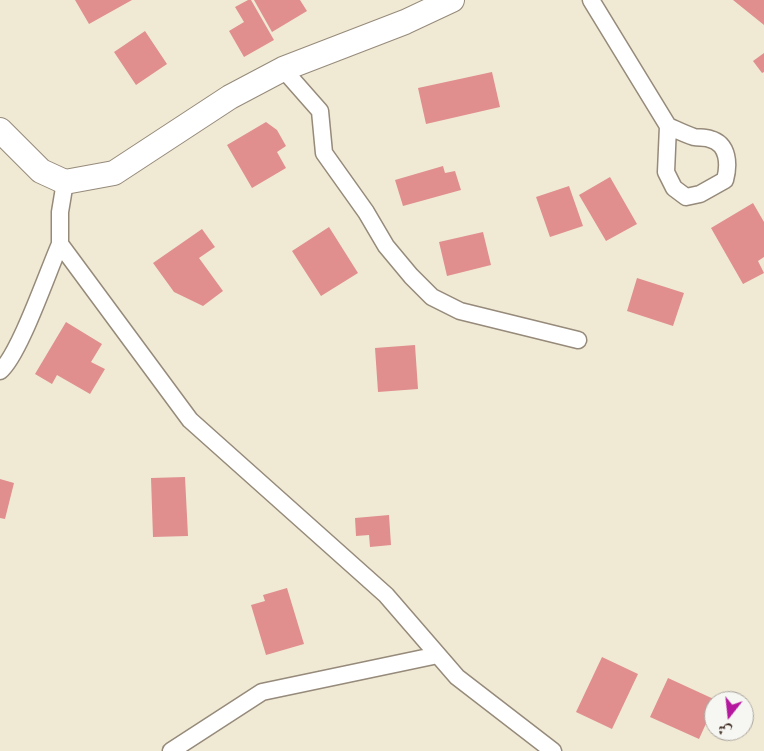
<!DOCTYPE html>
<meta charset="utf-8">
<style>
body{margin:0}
#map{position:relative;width:764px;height:751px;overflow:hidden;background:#f0ead5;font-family:"IM FELL DW Pica",Amiri,serif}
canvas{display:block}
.north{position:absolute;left:704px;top:691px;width:50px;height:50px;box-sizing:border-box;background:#f6f6f2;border:1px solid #aba49d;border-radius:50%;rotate:196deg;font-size:14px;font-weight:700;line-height:20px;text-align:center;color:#3b2a1e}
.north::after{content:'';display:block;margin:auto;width:18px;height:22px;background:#b5179e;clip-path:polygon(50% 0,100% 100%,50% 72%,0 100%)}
</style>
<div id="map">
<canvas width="764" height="751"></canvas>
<div class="north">ش</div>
</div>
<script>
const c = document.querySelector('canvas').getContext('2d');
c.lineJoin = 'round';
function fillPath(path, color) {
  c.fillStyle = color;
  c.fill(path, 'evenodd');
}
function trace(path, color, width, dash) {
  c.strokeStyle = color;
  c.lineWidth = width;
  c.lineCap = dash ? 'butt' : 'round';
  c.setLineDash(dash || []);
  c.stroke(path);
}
fillPath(new Path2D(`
 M75,0H132L89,24Z
 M248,0H251L274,40L244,57L229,31L244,22L235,7Z
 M254,0H300L307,11L272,32Z
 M733,0H764V25Z
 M145,31L167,64L136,85L114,52Z
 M764,53V72L762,73L753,61Z
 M492,72L500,107L426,124L418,88Z
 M266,122L277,130L286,146L277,152L286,168L252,188L227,145Z
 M443,166L445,173L455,171L461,190L403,206L395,180Z
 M610,177L637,224L606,241L579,195Z
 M569,186L583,226L550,237L536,197Z
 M753,203L764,222V257L758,261L764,273L743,284L711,228Z
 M329,227L358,273L321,296L292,251Z
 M202,229L215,247L199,258L223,291L203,306L174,292L153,263Z
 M483,232L491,265L447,276L439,242Z
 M637,278L684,293L673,326L627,311Z
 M66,322L102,344L91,362L105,369L90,394L57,375L52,384L35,374Z
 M415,345L418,389L378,392L375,348Z
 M185,477L188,536L153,537L151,478Z
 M0,479L14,483L5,519L0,518Z
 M389,515L391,545L370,547L369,535L356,536L355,518Z
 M287,588L304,644L266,655L251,605L265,601L263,595Z
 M602,657L638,674L612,729L576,712Z
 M668,678L718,701H714V706L699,739L650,717Z`), '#e08f8e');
const street = new Path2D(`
 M591,0L668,126L666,172L674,188L686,197L700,194L725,180C729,165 729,144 710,139C705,137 699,138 694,137C685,134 677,130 668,126
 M283,69L320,111L324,153L366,212L386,246L411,276L432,297L460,311L578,340
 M65,182L60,212V244L190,420L386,595L457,677L553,751
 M0,371C19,356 48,271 60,244
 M171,751L262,692L438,655`);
const secondary = new Path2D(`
 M0,130L41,171L65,182L114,173L230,97L283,69L405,22L452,0`);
trace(street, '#968a7a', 19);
trace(secondary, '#968a7a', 26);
trace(street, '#fff', 16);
trace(secondary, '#fff', 24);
</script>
